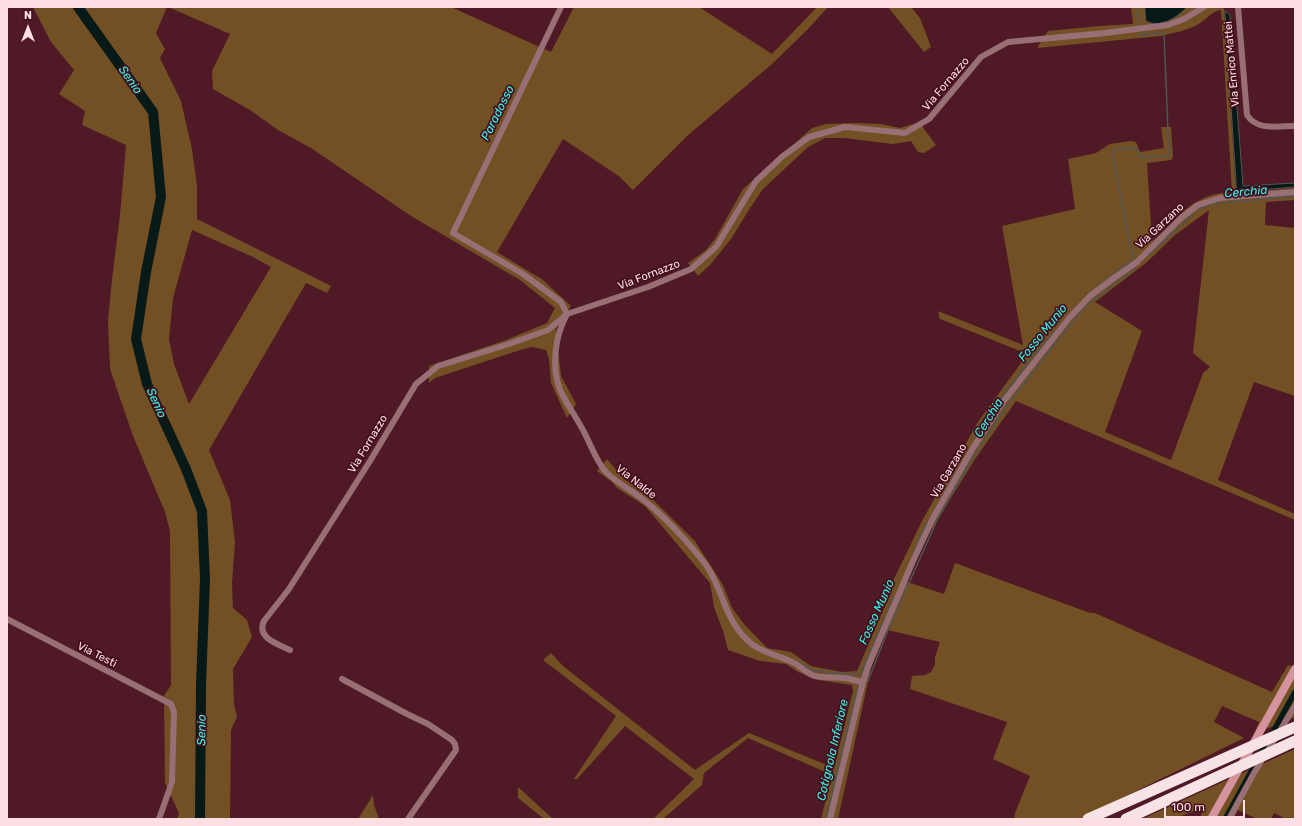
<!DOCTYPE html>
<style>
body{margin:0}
#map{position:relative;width:1302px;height:826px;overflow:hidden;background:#4f1926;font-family:Rubik,sans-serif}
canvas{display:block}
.frame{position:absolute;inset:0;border:8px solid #fddfe3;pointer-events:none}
.north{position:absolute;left:8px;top:8px;width:40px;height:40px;-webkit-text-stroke:3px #440e1c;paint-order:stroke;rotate:0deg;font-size:11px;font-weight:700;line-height:16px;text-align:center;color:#fddfe3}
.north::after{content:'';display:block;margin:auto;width:14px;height:18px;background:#fddfe3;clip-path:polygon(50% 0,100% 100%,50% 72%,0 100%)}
.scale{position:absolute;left:1164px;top:800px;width:81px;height:18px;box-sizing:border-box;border:2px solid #fddfe3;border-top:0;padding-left:5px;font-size:12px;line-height:14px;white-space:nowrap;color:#fddfe3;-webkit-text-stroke:3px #440e1c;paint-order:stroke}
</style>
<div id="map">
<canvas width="1302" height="826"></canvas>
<div class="frame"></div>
<div class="north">N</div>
<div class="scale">100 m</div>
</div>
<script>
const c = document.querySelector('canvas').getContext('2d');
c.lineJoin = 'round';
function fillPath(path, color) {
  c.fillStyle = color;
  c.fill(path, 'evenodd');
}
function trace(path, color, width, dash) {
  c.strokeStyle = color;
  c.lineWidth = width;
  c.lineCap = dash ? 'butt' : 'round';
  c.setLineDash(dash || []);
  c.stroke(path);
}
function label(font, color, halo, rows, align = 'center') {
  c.font = font + ' Rubik,sans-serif';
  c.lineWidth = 3.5;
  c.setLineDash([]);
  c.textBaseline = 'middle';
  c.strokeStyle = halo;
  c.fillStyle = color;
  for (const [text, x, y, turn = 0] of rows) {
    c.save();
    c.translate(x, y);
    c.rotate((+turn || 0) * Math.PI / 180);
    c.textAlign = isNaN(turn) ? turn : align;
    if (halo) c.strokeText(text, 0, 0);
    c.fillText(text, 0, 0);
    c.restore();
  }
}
fillPath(new Path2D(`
 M33,7H167L156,33L165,49L160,58L181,101L192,149L197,186V219L331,286L327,293L306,283L209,450L230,500L235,542L232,583L233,608L247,620L252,637L233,669L234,704L237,717L231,730L230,819H177L179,813L165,783L164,696L171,685L170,531L165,512L133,436L110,369L108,321L111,288L120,215L126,145L82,125L85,111L59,94L74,70L51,42ZM192,230L253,257L271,267L189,404L174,364L169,339L173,298Z
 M168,7H451L551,52L574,7H699L772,54L817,7H828L808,29L772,64L687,136L633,190L620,177L563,139L497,252L543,280L571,306L556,329L561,376L576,404L567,418L551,383L549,359L546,350L532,347L520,350L435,378L429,383V366L506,340L547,323L555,308L520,280L411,216L311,148L278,130L250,110L213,89L212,71L230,34Z
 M888,7H911L920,18L931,47L924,52Z
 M1131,7H1222L1224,9L1236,193L1295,188V200L1266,202L1265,225L1295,228V396L1254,382L1218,480L1295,514V520L1016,401L975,459L928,535L907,582L944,594L955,563L1090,613H1095L1272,692L1288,665L1295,668V717L1254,734L1259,722L1222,706L1214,722L1244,738L1079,819H1014L1015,813L1030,776L993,759L1007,722L910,689L912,676L925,675L931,672L935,664V657L940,642L887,630L871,668L838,819H821L832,775L748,738L704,773L702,785L663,819H653L694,779L625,726L577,779H574L616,716L543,660L551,653L563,666L695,770L749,733L834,768L853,691L852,685L818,680L798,672L786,664L760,661L728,650L724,634L714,607L710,583L645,506L617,488L612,482L597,471L607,459L624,479L645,492L695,541L723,585L732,608L744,624L767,648L791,652L811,666L842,672L857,671L894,585V579L923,519L978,422L1021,363L1020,351L940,319L938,311L1023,345L1002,226L1075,209L1068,159L1096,153L1110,144L1131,141L1136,142L1140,152L1164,148L1161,127H1171L1173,157L1171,160L1147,163L1152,241C1169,228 1182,208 1202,199C1211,194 1222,193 1232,192L1221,10C1211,11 1205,21 1197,25C1186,31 1172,33 1161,36L1037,48L1048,31L1099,26L1133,24ZM1209,210L1193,353L1210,367L1203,373L1171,460L1105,432L1142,331L1095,302L1147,262L1175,235Z
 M919,122L936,145L924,153L918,152L911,141L893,144L844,138H825L808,147L763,189L750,208L731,239L710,265L698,276L688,263L705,251L715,239L743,189L812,128L826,124L854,123L881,124L900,128Z
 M1295,749V819H1286L1274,813L1271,819H1257L1238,810L1233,819H1199L1205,807L1173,819H1142Z
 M518,787L553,819H544L518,798Z
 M373,795L374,805L379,819H358Z`), '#734f24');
const water = new Path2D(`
 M1145,7H1187C1178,17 1160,29 1146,21Z
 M1225,11L1230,15L1243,186L1295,183V187L1237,192Z`);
fillPath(water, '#081a18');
trace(water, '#525555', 1);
trace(new Path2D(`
 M1138,7L1139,27
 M1199,209L1212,204L1295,196
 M1146,257L1193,214
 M1091,292L1133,259L1112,152L1115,149L1136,148L1140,157L1169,156L1164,32L1140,35V31
 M975,439L991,412L1026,365L1077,306
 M935,509L956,472
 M912,557L921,534L929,519
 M798,662L813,671L860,675L894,597
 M868,681L888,630L938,518L975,454L1006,407L1085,306L1136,267
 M826,819L858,686`), '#525555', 1.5);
trace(new Path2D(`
 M1225,819L1295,692`), '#081a18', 5.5);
trace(new Path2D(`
 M78,7L153,112L161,197L146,272L136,339L147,384L186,469L202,511L205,579L201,685L200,819`), '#081a18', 10);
trace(new Path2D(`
 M561,7L453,233L523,274L561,302L567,314C555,336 551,366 560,390C567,405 577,418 584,432C591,445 596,461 606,472C618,484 633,491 645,501C665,517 691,545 706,565C724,590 724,623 753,645C765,653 779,656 792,662C800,665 806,674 815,676C825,678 836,677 845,678C851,679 857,681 863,682
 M1238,7L1247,115C1257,131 1278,126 1295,126
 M7,619L171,704L174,712L172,782L159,819
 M290,650C278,644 256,638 264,621L289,589L370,461L416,384L438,366L506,345L548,330L567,314L648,287L691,269L716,247L756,181L783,156L809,137L845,127L905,133L929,119L981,57L1008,42L1105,33L1168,25L1184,19L1204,7
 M342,679L407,714L428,724L452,740L455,744L456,750L408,819
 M830,819L863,682L869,664L913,561L933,518L973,448L1003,402L1070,317L1090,296L1114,278L1137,262L1181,218L1198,205L1220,198L1295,192
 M1229,819L1254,773L1295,706`), '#986f75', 6);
trace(new Path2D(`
 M1211,819L1295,669`), '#d4939d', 8);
trace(new Path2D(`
 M1088,819L1295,727
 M1126,819L1295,741`), '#f7e2e5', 11);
label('11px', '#fddfe3', '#440e1c', [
 ["Via Enrico Mattei",1232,64,-95],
 ["Via Fornazzo",946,84,-50],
 ["Via Garzano",1160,226,-43],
 ["Via Fornazzo",649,275,-21],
 ["Via Fornazzo",368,444,-59],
 ["Via Garzano",949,471,-60],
 ["Via Nalde",636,482,38],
 ["Via Testi",97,655,27]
]);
label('italic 12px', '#32fbf0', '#440e1c', [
 ["Senio",130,80,55],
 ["Paradosso",498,113,-64],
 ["Cerchia",1246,192,-5],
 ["Fosso Munio",1043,333,-51],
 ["Senio",156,403,66],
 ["Cerchia",989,418,-58],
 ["Fosso Munio",877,612,-66],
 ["Senio",202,730,-89],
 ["Cotignola Inferiore",833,750,-77]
]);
</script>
